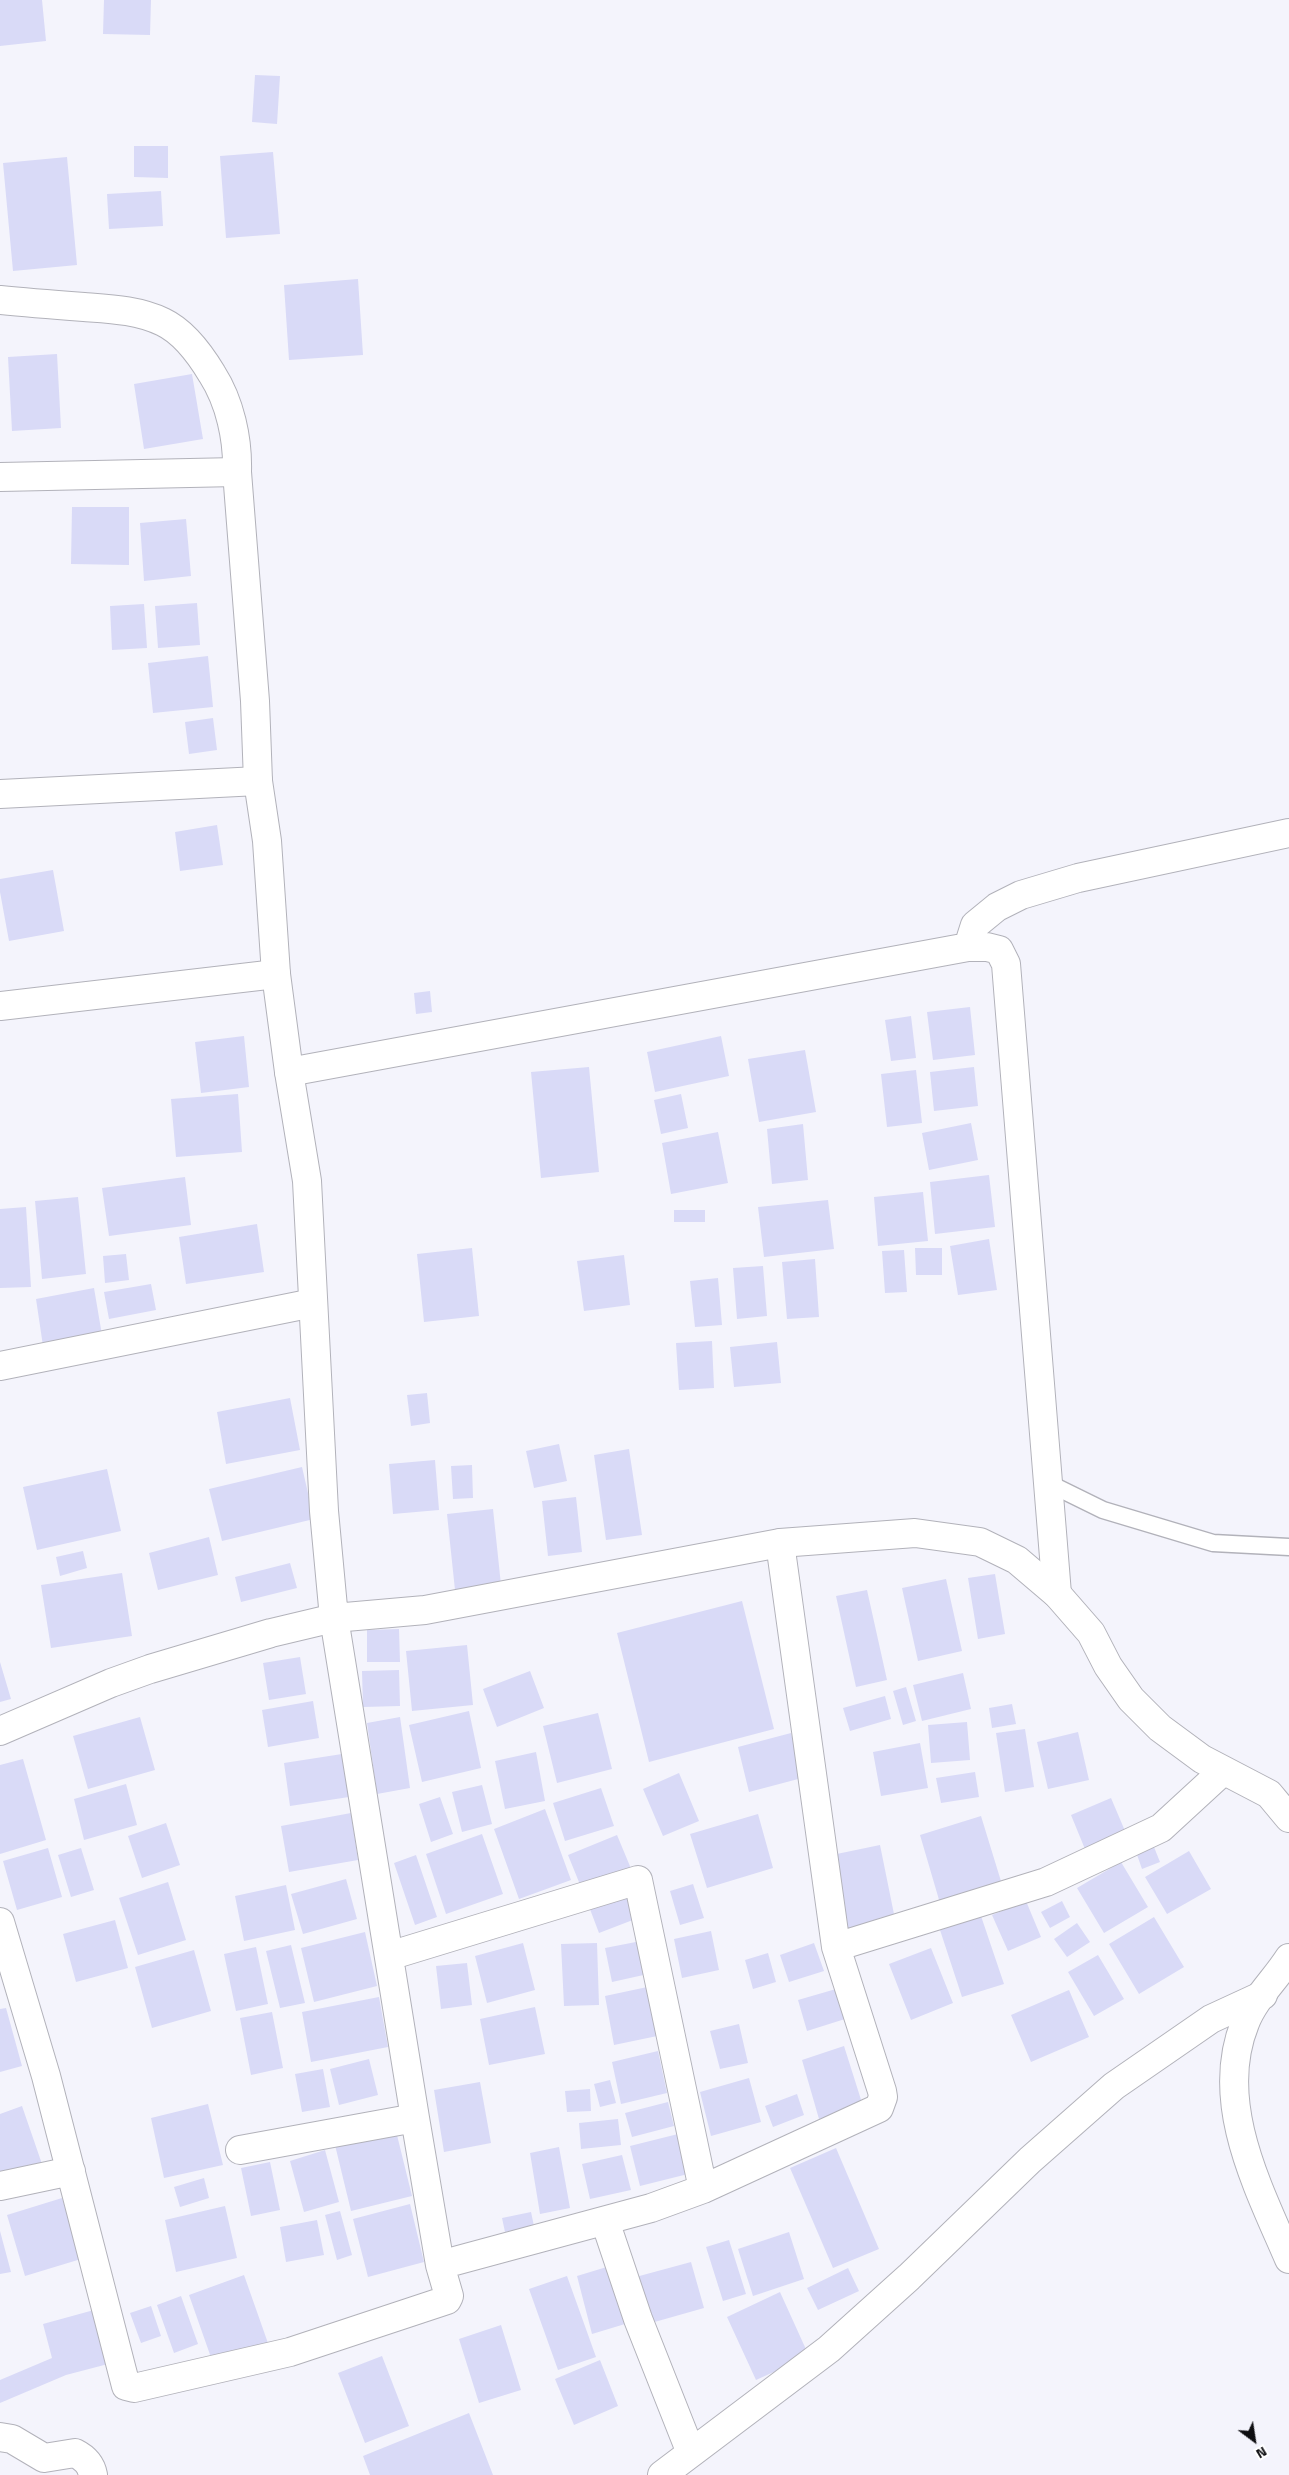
<!DOCTYPE html>
<style>
body{margin:0}
#map{position:relative;width:1289px;height:2475px;overflow:hidden;background:#f4f4fc;font-family:"Titillium Web",sans-serif}
canvas{display:block}
.north{position:absolute;left:1229px;top:2415px;width:50px;height:50px;-webkit-text-stroke:4px #fff;paint-order:stroke;rotate:149deg;font-size:14px;font-weight:700;line-height:20px;text-align:center;color:#0e0e11}
.north::after{content:'';display:block;margin:auto;width:18px;height:22px;background:#0e0e11;clip-path:polygon(50% 0,100% 100%,50% 72%,0 100%)}
</style>
<div id="map">
<canvas width="1289" height="2475"></canvas>
<div class="north">N</div>
</div>
<script>
const c = document.querySelector('canvas').getContext('2d');
c.lineJoin = 'round';
function fillPath(path, color) {
  c.fillStyle = color;
  c.fill(path, 'evenodd');
}
function trace(path, color, width, dash) {
  c.strokeStyle = color;
  c.lineWidth = width;
  c.lineCap = dash ? 'butt' : 'round';
  c.setLineDash(dash || []);
  c.stroke(path);
}
fillPath(new Path2D(`
 M0,0H42L46,41L0,46Z
 M104,0H151L150,35L103,34Z
 M255,75L280,76L277,124L252,122Z
 M134,146H168V178L134,177Z
 M273,152L280,234L226,238L220,156Z
 M67,157L77,265L13,271L3,163Z
 M161,191L163,226L109,229L107,194Z
 M358,279L363,355L289,360L284,285Z
 M57,354L61,428L12,431L8,357Z
 M192,374L203,439L144,449L134,384Z
 M72,507H129V565L71,564Z
 M186,519L191,576L144,581L140,523Z
 M197,603L200,645L158,648L155,606Z
 M144,604L147,648L112,650L110,606Z
 M208,656L213,707L153,713L148,663Z
 M213,718L217,750L189,754L185,722Z
 M217,825L223,865L180,871L175,832Z
 M53,870L64,931L9,941L0,892V879Z
 M430,991L432,1012L416,1014L414,993Z
 M970,1007L975,1055L933,1060L927,1012Z
 M911,1016L916,1058L891,1061L885,1020Z
 M244,1036L249,1087L201,1093L195,1042Z
 M721,1036L729,1076L655,1092L647,1052Z
 M805,1050L816,1112L759,1122L748,1059Z
 M589,1067L599,1172L541,1178L531,1072Z
 M974,1067L978,1106L934,1111L930,1072Z
 M916,1070L922,1123L887,1127L881,1074Z
 M238,1094L242,1152L176,1157L171,1099Z
 M681,1094L688,1128L661,1134L654,1100Z
 M971,1123L978,1160L929,1170L922,1133Z
 M803,1124L808,1180L772,1184L767,1129Z
 M718,1132L728,1183L671,1194L662,1143Z
 M989,1175L995,1227L935,1234L930,1182Z
 M185,1177L191,1225L109,1236L102,1188Z
 M923,1192L928,1241L878,1246L874,1197Z
 M78,1197L86,1274L42,1279L35,1201Z
 M828,1200L834,1249L764,1257L758,1207Z
 M26,1207L31,1287L0,1288V1209Z
 M674,1210H705V1222H674Z
 M257,1224L264,1272L186,1284L179,1237Z
 M989,1239L997,1290L958,1295L950,1246Z
 M472,1248L479,1316L424,1322L417,1254Z
 M915,1248H942V1275H916Z
 M904,1250L907,1292L885,1293L882,1251Z
 M126,1254L129,1280L105,1283L103,1256Z
 M624,1255L630,1305L584,1311L577,1261Z
 M815,1259L819,1317L787,1319L782,1262Z
 M763,1266L767,1316L737,1319L733,1268Z
 M718,1278L722,1325L695,1327L690,1281Z
 M151,1284L156,1310L109,1319L104,1292Z
 M94,1288L102,1335L43,1346L36,1299Z
 M712,1341L714,1388L679,1390L676,1343Z
 M777,1342L781,1383L734,1387L730,1347Z
 M427,1393L430,1423L411,1426L407,1395Z
 M290,1398L300,1450L226,1464L217,1412Z
 M559,1444L567,1481L534,1488L526,1451Z
 M629,1449L642,1535L606,1540L594,1455Z
 M435,1460L439,1510L393,1514L389,1464Z
 M472,1465L473,1498L453,1499L451,1466Z
 M302,1467L314,1519L222,1541L209,1489Z
 M107,1469L121,1531L37,1550L23,1487Z
 M576,1497L582,1552L548,1556L542,1501Z
 M493,1509L501,1585L455,1590L447,1514Z
 M209,1537L218,1575L158,1590L149,1553Z
 M83,1551L87,1568L60,1576L56,1557Z
 M290,1563L297,1588L241,1602L235,1577Z
 M122,1573L132,1636L51,1648L41,1585Z
 M995,1574L1005,1634L978,1639L968,1578Z
 M946,1579L962,1651L918,1661L902,1588Z
 M867,1590L887,1680L856,1687L836,1596Z
 M742,1601L774,1729L649,1762L617,1633Z
 M399,1629L400,1662H367V1630Z
 M467,1645L473,1705L412,1711L406,1651Z
 M300,1657L306,1694L269,1700L263,1663Z
 M0,1662L11,1699L0,1702Z
 M399,1670L400,1706L363,1707L362,1671Z
 M530,1671L544,1708L497,1727L483,1689Z
 M963,1673L971,1709L922,1721L913,1685Z
 M906,1687L916,1721L903,1725L893,1691Z
 M885,1696L891,1719L850,1731L843,1708Z
 M313,1701L319,1738L268,1747L262,1710Z
 M1012,1704L1016,1724L992,1728L989,1708Z
 M469,1711L481,1768L422,1782L409,1725Z
 M598,1713L612,1769L557,1783L543,1726Z
 M140,1717L155,1770L88,1789L73,1736Z
 M400,1717L410,1788L377,1794L367,1723Z
 M967,1722L970,1760L931,1763L928,1725Z
 M1025,1729L1034,1787L1005,1792L996,1733Z
 M1078,1732L1089,1780L1048,1789L1037,1742Z
 M791,1733L802,1778L749,1792L738,1747Z
 M920,1743L928,1788L881,1796L873,1752Z
 M536,1752L545,1801L505,1809L495,1761Z
 M342,1754L349,1797L290,1806L284,1763Z
 M23,1759L46,1840L0,1854V1765Z
 M975,1772L979,1797L941,1803L936,1778Z
 M679,1773L699,1821L663,1836L643,1789Z
 M126,1784L137,1825L84,1840L74,1799Z
 M482,1785L492,1824L462,1832L452,1792Z
 M601,1788L614,1826L565,1841L553,1803Z
 M440,1797L453,1834L431,1842L419,1804Z
 M1111,1798L1128,1838L1087,1854L1071,1815Z
 M545,1809L571,1880L519,1899L494,1829Z
 M351,1813L358,1860L289,1872L281,1826Z
 M758,1814L773,1868L707,1888L690,1834Z
 M981,1816L1004,1891L942,1910L920,1835Z
 M166,1823L180,1865L142,1878L128,1836Z
 M482,1834L503,1894L446,1914L426,1854Z
 M617,1835L632,1871L583,1892L568,1855Z
 M1152,1842L1160,1862L1142,1869L1135,1849Z
 M880,1845L896,1924L843,1935L827,1856Z
 M48,1848L62,1897L17,1910L3,1861Z
 M81,1848L94,1890L71,1897L58,1855Z
 M1189,1851L1211,1889L1167,1914L1145,1877Z
 M416,1855L437,1917L415,1925L394,1863Z
 M1121,1862L1148,1907L1104,1933L1077,1888Z
 M346,1879L357,1919L303,1934L291,1894Z
 M168,1882L186,1940L138,1955L119,1898Z
 M693,1884L704,1918L680,1925L670,1891Z
 M286,1885L295,1930L244,1941L235,1896Z
 M627,1889L638,1918L599,1933L588,1904Z
 M1026,1901L1041,1937L1008,1951L992,1915Z
 M1062,1901L1070,1917L1050,1928L1041,1912Z
 M981,1916L1004,1984L962,1997L940,1930Z
 M1154,1917L1184,1967L1139,1994L1109,1944Z
 M115,1920L128,1968L76,1982L63,1934Z
 M1077,1923L1090,1942L1067,1957L1054,1939Z
 M711,1931L719,1970L682,1978L674,1939Z
 M365,1932L377,1986L314,2002L301,1948Z
 M641,1941L648,1974L612,1982L605,1948Z
 M523,1943L535,1990L487,2003L475,1956Z
 M597,1943L599,2005L564,2006L561,1944Z
 M814,1943L824,1971L789,1982L780,1955Z
 M291,1945L305,2003L280,2008L266,1951Z
 M256,1947L268,2004L236,2011L224,1954Z
 M931,1948L953,2003L911,2020L889,1964Z
 M194,1950L211,2011L152,2028L135,1967Z
 M768,1953L776,1982L753,1989L745,1960Z
 M1098,1955L1124,1999L1094,2016L1068,1972Z
 M467,1963L472,2005L441,2009L436,1966Z
 M652,1986L662,2035L614,2045L605,1996Z
 M836,1989L845,2019L807,2031L798,2000Z
 M1069,1990L1089,2037L1031,2062L1011,2015Z
 M379,1997L388,2047L311,2062L302,2012Z
 M535,2007L545,2054L489,2065L480,2019Z
 M6,2008L22,2066L0,2072V2009Z
 M272,2012L283,2068L251,2075L240,2018Z
 M739,2024L748,2063L720,2069L710,2031Z
 M844,2046L863,2106L819,2119L802,2060Z
 M658,2051L667,2093L621,2104L612,2062Z
 M369,2059L378,2095L339,2105L330,2069Z
 M323,2069L330,2107L302,2112L295,2074Z
 M749,2078L761,2122L711,2136L700,2092Z
 M610,2080L616,2103L600,2107L594,2084Z
 M480,2082L491,2143L444,2152L434,2090Z
 M590,2089L591,2111L567,2112L565,2091Z
 M797,2094L804,2115L773,2127L765,2106Z
 M668,2102L674,2126L632,2137L625,2113Z
 M208,2104L223,2165L164,2178L151,2118Z
 M22,2106L42,2164L0,2179V2114Z
 M618,2119L621,2145L581,2149L579,2123Z
 M396,2131L412,2196L351,2211L335,2145Z
 M682,2133L692,2173L640,2186L630,2146Z
 M559,2147L570,2208L540,2214L530,2153Z
 M836,2148L879,2249L833,2268L790,2168Z
 M325,2150L339,2202L304,2212L290,2161Z
 M622,2155L631,2190L590,2199L582,2164Z
 M270,2162L280,2210L251,2216L241,2168Z
 M204,2178L209,2198L180,2207L174,2187Z
 M62,2198L81,2259L25,2276L7,2215Z
 M410,2204L424,2262L368,2277L353,2219Z
 M225,2206L237,2258L176,2272L165,2220Z
 M340,2211L352,2255L337,2260L325,2215Z
 M531,2212L534,2226L505,2232L502,2218Z
 M317,2220L324,2255L286,2262L280,2227Z
 M0,2231L11,2272L0,2274Z
 M789,2232L804,2279L753,2296L738,2249Z
 M729,2240L746,2294L723,2301L706,2247Z
 M691,2262L704,2308L644,2325L632,2278Z
 M610,2266L625,2324L592,2334L577,2276Z
 M848,2268L859,2291L818,2310L807,2288Z
 M244,2275L269,2346L214,2366L189,2295Z
 M567,2276L596,2357L558,2370L529,2289Z
 M780,2292L809,2356L756,2380L727,2317Z
 M181,2296L198,2344L174,2353L157,2305Z
 M151,2306L161,2336L141,2343L130,2313Z
 M94,2310L108,2364L66,2375L0,2403V2380L52,2358L43,2324Z
 M501,2325L521,2390L479,2403L459,2339Z
 M382,2356L409,2426L365,2443L338,2373Z
 M600,2360L618,2406L574,2425L555,2379Z
 M469,2413L493,2475H370L363,2456Z`), '#d9daf7');
const service = new Path2D(`
 M1048,1483L1103,1510L1213,1543L1289,1547`);
const minor = new Path2D(`
 M0,477L237,472
 M0,794L258,781
 M968,947L975,925L997,907L1021,895L1078,878L1289,833
 M0,1006L276,974
 M289,1072L968,947H987L999,950L1006,964L1057,1594
 M0,1366L313,1303
 M0,1731L111,1683L150,1669L271,1633L334,1618L415,2118L440,2265L449,2296L447,2300L290,2352L134,2388L126,2386L46,2076L0,1922
 M836,1947L1046,1882L1161,1828L1223,1771
 M389,1956L638,1880L703,2189
 M240,2150L415,2118
 M0,2186L71,2171
 M605,2221L638,2319L691,2453
 M440,2265L651,2208L703,2189L879,2108L883,2097L882,2091L836,1947L780,1543
 M0,2437L12,2439L44,2458L75,2453C85,2458 91,2464 93,2475
 M662,2475L829,2349L909,2277L1030,2160L1114,2086L1211,2019L1263,1995`);
const tertiary = new Path2D(`
 M0,300C28,303 56,305 84,307C111,309 138,310 163,322C184,332 200,354 212,374C230,402 238,439 237,472L255,701L258,781L267,841L276,974L289,1072L307,1181L324,1511L334,1618L425,1610L780,1543L915,1533L980,1542L1017,1560L1057,1594L1091,1633L1108,1666L1131,1699L1160,1728L1202,1759L1269,1794L1289,1818
 M1289,1958C1275,1980 1254,1999 1245,2023C1213,2102 1258,2187 1289,2259`);
trace(service, '#b2b2ba', 19);
trace(minor, '#b2b2ba', 30);
trace(tertiary, '#b2b2ba', 30);
trace(service, '#fff', 16);
trace(minor, '#fff', 28);
trace(tertiary, '#fff', 28);
</script>
